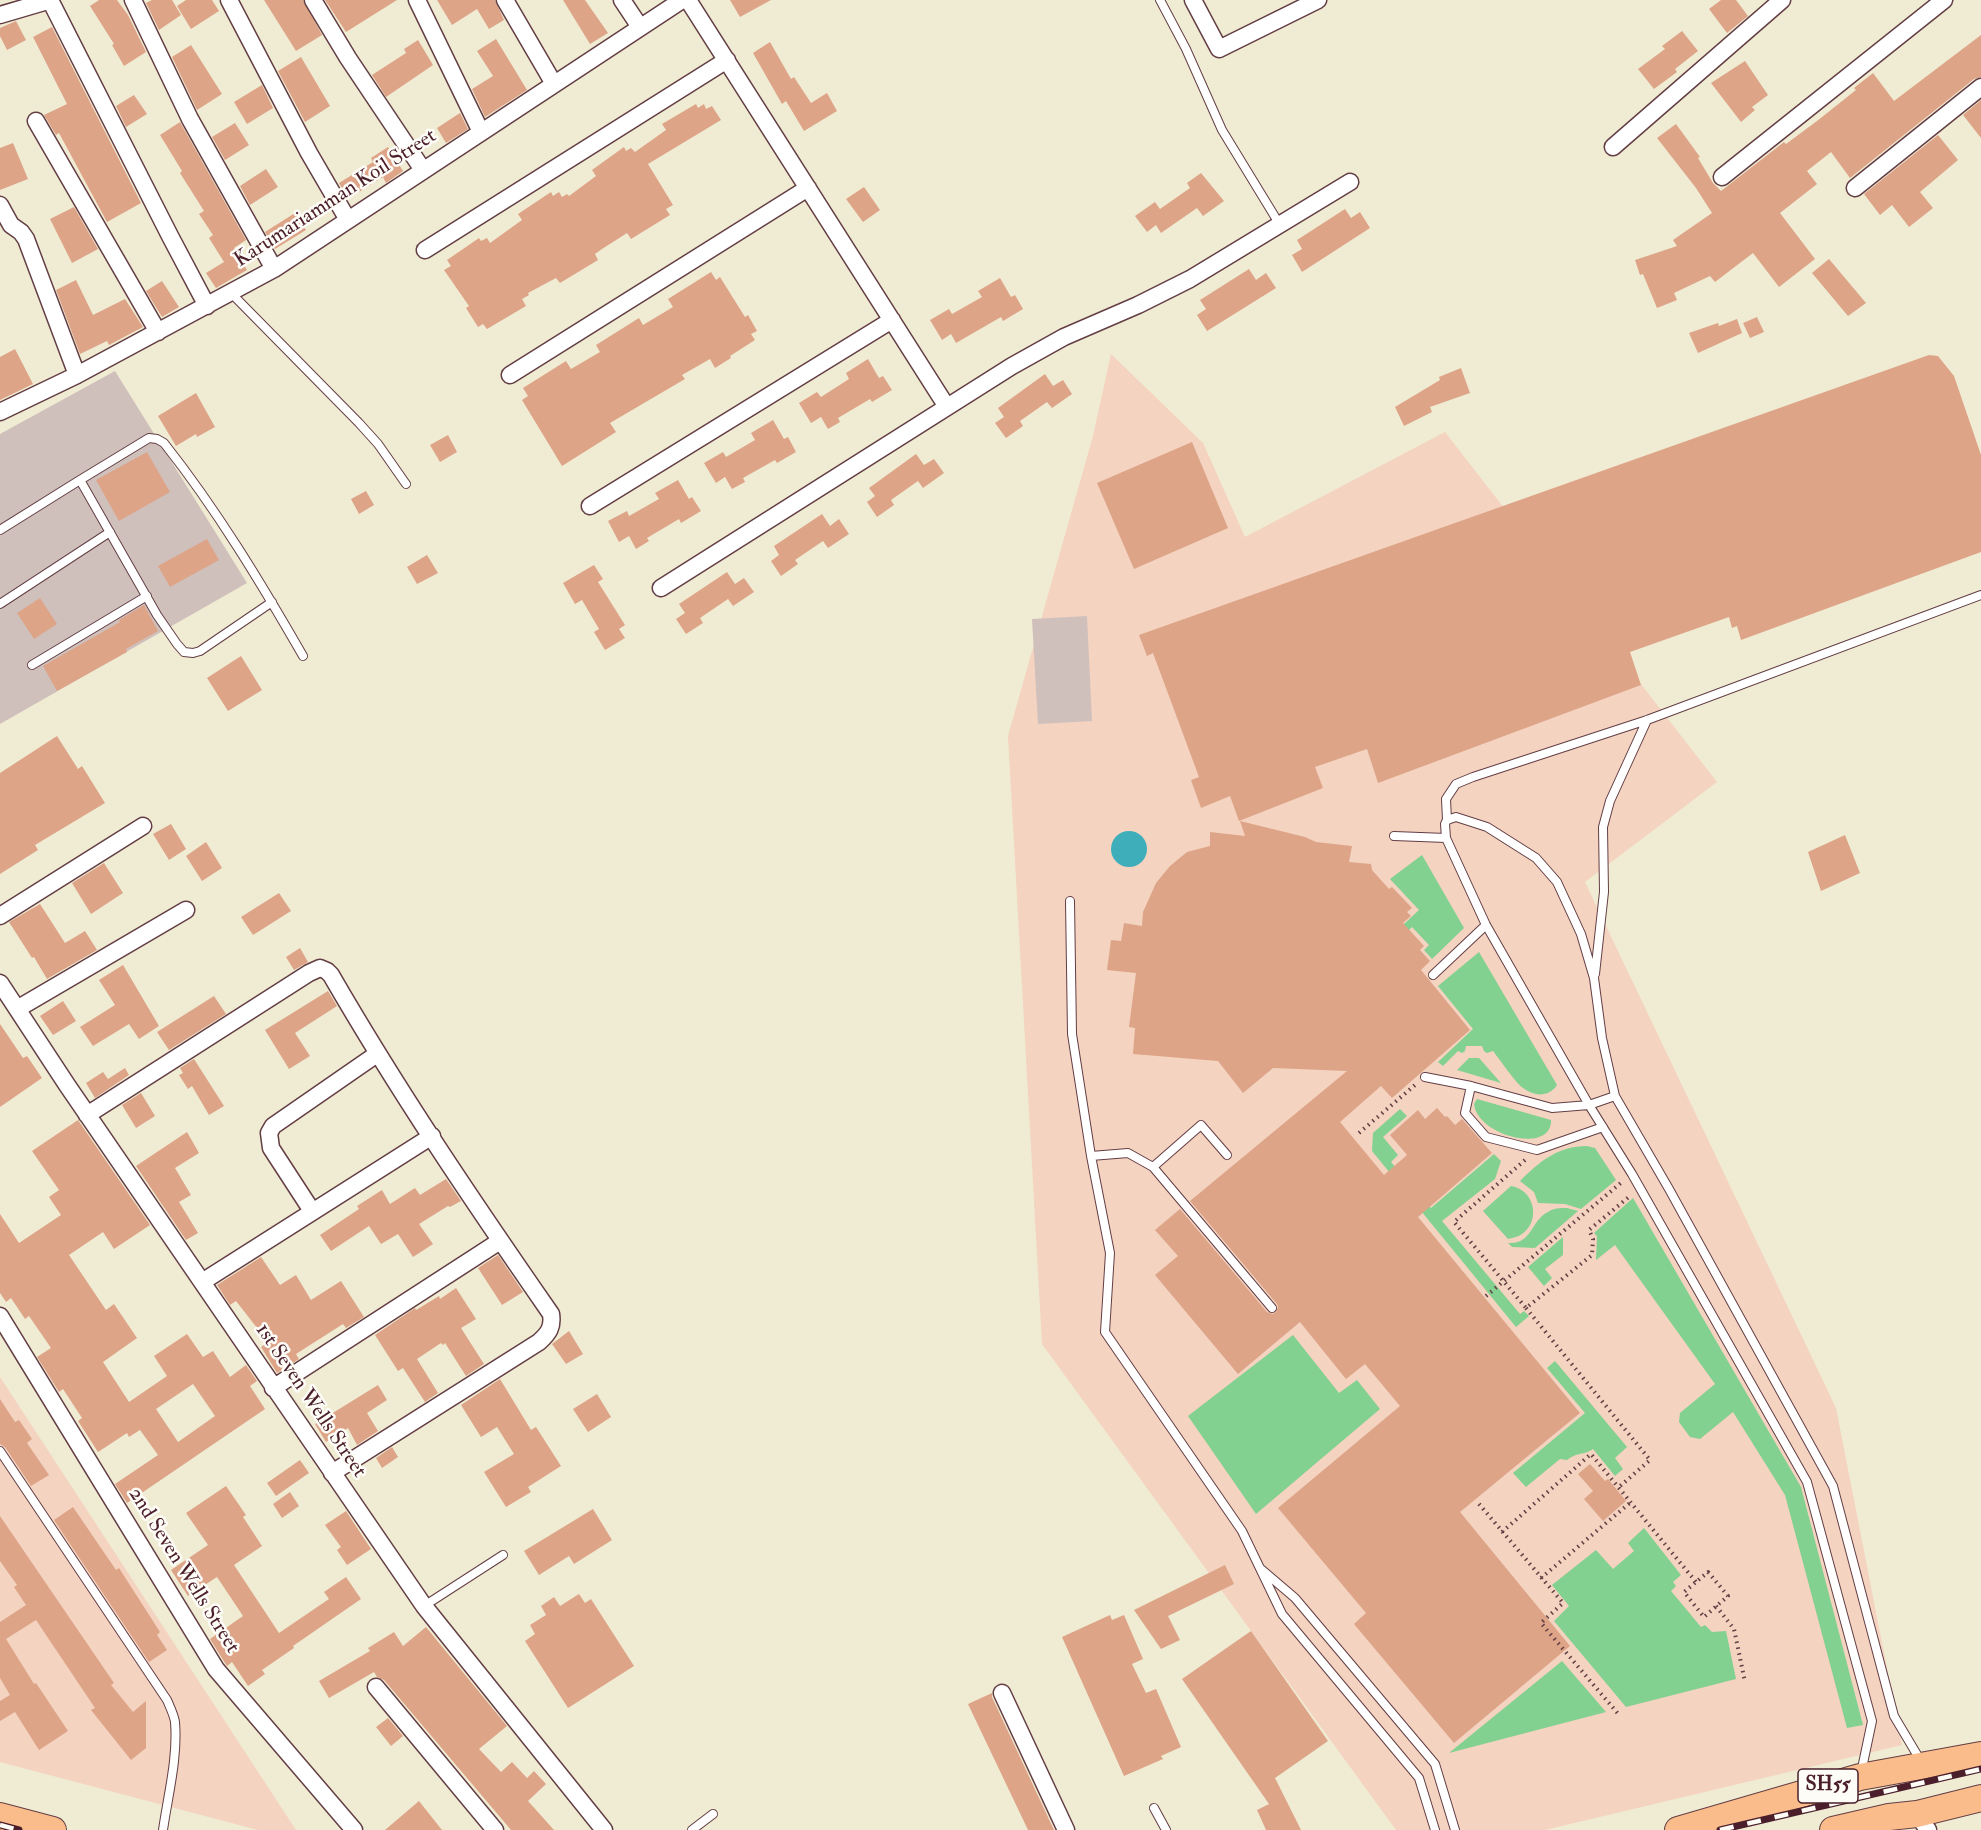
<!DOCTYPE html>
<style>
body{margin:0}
canvas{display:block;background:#f0ebd3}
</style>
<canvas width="1981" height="1830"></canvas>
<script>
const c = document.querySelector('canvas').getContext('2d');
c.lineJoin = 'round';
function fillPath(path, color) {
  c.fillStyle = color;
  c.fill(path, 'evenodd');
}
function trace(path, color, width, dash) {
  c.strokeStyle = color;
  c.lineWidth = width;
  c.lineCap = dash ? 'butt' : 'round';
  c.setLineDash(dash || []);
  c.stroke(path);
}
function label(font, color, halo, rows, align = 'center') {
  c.font = font + ' "IM FELL Double Pica",serif';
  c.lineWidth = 5;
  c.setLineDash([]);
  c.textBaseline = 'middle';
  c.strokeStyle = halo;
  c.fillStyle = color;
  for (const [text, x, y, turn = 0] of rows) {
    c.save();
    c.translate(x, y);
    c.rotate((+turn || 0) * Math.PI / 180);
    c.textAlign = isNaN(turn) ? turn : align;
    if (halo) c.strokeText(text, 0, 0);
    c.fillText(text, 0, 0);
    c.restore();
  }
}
fillPath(new Path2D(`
 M1111,354L1203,443L1245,537L1445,432L1717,782L1585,882L1836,1408L1902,1745L1545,1830H1396L1042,1344L1008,736L1093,436Z
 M0,1377L296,1830H258L0,1762Z`), '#f4d3c0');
fillPath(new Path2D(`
 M115,371L247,583L0,724V434Z
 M1087,616L1092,721L1038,724L1032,619Z`), '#d0c0bc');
fillPath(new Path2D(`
 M1422,855L1464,928L1432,959L1424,950L1429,945L1412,927L1407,932L1402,926L1419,910L1390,879Z
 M1479,952L1557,1085C1549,1097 1535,1097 1523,1088C1515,1082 1500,1060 1493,1051L1487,1053L1484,1051L1482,1046H1466L1465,1051L1462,1053L1458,1051L1443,1066L1438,1062L1473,1029L1438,986Z
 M1469,1058H1479L1501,1083L1457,1070Z
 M1477,1099L1551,1120C1552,1155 1477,1136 1474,1104Z
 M1400,1109L1407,1116L1383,1137L1398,1155L1391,1162L1431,1208L1494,1154L1501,1161L1495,1179L1442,1221L1520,1314L1524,1311L1529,1316L1516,1327L1372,1151L1373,1133Z
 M1587,1146L1595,1148L1616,1180L1581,1209L1565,1204L1538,1203L1534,1192L1520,1181C1539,1162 1558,1146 1587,1146Z
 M1511,1186C1535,1190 1541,1221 1522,1234C1518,1237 1512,1238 1508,1239L1483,1211Z
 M1633,1198L1801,1487L1863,1725L1847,1728L1785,1495L1733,1412L1700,1439L1690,1437L1679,1422L1680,1413L1715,1384L1615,1245L1596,1260L1597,1236L1594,1233Z
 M1567,1208L1578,1211L1535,1248L1512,1247L1508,1243C1532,1245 1531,1220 1548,1212C1553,1208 1560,1208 1567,1208Z
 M1563,1237V1255L1545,1269L1552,1278L1544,1286L1528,1267Z
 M1293,1335L1339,1393L1357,1380L1380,1409L1256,1514L1188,1416Z
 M1555,1361L1627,1447L1615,1458L1623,1469L1615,1476L1593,1449C1583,1456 1579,1451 1567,1460L1560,1459L1526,1487L1513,1473L1585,1413L1547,1368Z
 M1644,1528L1681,1575L1673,1582L1676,1586L1671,1591L1701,1627L1705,1625L1712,1632L1726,1631L1736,1679L1626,1707L1554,1621L1569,1606L1552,1585L1596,1550L1613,1569L1634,1551L1628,1543Z
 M1562,1661L1606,1712L1449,1753Z`), '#82d190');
fillPath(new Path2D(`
 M1111 849a18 18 0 1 1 36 0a18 18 0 1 1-36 0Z`), '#3faebb');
fillPath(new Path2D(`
 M99,0H117L128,15L146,52L124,66L112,45L114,44L90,6Z
 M152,0H172L181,15L159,30L146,3Z
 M186,0H212L219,11L191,29L177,6Z
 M264,0H303L322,35L296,51Z
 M325,0H397L346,32Z
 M437,0H495L504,20L489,29L477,9L452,25Z
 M563,0H585L608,33L590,44Z
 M730,0H771L740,17Z
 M1721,0H1736L1748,16L1727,33L1709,9Z
 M16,21L26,40L7,50L0,36V28Z
 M52,27L141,203L107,222L59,133L56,135L44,115L67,104L33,37Z
 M1682,31L1698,51L1675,69L1677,72L1654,89L1638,69L1665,49L1662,46Z
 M1981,35V77L1974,79L1850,178L1831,152L1807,171L1817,184L1780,213L1815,259L1779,287L1753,253L1715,282L1710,276L1674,293L1677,300L1657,308L1643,274L1640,275L1635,260L1677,246L1673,240L1712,213L1696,188L1657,138L1676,124L1700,157L1698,158L1713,183L1721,191L1784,142L1786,144L1817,121L1856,90L1854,88L1873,73L1894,101Z
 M496,39L527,90L485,117L472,89L493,76L477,51Z
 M418,40L433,65L386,97L372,75L406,53L404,49Z
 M770,42L791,79L794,77L811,103L827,93L837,111L804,131L786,101L782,104L753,53Z
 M191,45L222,94L197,110L172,57Z
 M301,57L330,106L305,122L278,71Z
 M1745,61L1768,95L1752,107L1755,110L1741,122L1711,83Z
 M262,85L273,108L247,124L234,102Z
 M134,95L147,114L126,127L116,106Z
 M1981,100V138L1963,115Z
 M696,104L698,108L704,104L706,109L712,106L721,120L648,164L673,205L666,209L670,215L631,239L627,233L602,249L595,254L598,260L560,283L556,278L528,293L529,295L522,299L526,306L487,329L483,324L478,327L466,308L469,306L444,270L451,266L447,260L479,238L481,241L487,238L490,243L522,220L518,214L551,192L553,196L559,192L562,197L567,194L569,196L596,176L592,170L624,147L626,151L631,148L635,152L666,130L662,124Z
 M460,113L468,129L446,143L437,128Z
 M180,122L246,240L234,248L247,270L216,288L206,273L224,262L209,238L213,235L199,214L204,211L180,173L182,171L160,135Z
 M235,123L249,145L225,160L212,137Z
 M1938,135L1958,160L1920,192L1933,208L1909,227L1892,205L1880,215L1864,194Z
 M13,143L28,179L0,190V148Z
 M388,147L403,171L386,183L383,177L348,199L339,183L373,162L371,158Z
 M266,169L278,187L250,205L240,186Z
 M1201,173L1224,201L1203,216L1197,208L1161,233L1156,225L1147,232L1135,216L1155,202L1160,209L1190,188L1187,183Z
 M864,187L880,210L863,222L846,199Z
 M74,207L98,249L72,263L50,219Z
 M1345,209L1351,218L1360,212L1370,228L1302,272L1292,255L1302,249L1297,240Z
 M295,213L306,230L275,249L265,232Z
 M1829,259L1866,303L1848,316L1812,273Z
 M1249,269L1256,280L1266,273L1276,288L1207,331L1197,315L1206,309L1200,300Z
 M711,272L716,280L720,277L745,317L748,315L757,331L751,334L755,340L730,356L731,358L715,368L710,359L682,375L685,379L610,423L616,432L562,466L522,400L528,396L523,388L566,361L571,369L600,352L596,345L639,318L643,325L673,307L668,299Z
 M1000,278L1011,297L1015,295L1023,309L1003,321L1001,317L956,343L951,334L942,340L930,320L949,309L952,314L982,297L978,291Z
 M76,280L93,315L125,299L143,327L109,345L107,341L80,354L56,290Z
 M162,281L179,307L162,317L146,291Z
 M1757,317L1764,332L1750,338L1743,323Z
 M1737,319L1742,333L1698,353L1689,333L1718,323L1719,326Z
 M15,349L33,384L0,400V357Z
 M1929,355L1938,356L1954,376L1981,455V552L1741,640L1737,626L1732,628L1729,617L1630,652L1641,685L1378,783L1367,749L1315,767L1323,788L1239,821L1230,796L1201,808L1191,780L1199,777L1153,653L1147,656L1139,635Z
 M868,359L879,378L883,376L892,390L872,402L870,399L838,418L840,422L828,429L821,417L811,423L799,403L817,392L821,397L849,379L846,373Z
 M1461,368L1470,393L1430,407L1432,412L1404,426L1395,407L1440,380L1439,377Z
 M1045,374L1053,386L1063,380L1072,394L1052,408L1047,402L1020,421L1023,426L1006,438L995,423L1004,417L998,408Z
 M196,393L215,427L197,437L196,434L176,446L158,416Z
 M773,420L784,439L788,437L796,452L777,463L775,460L743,478L745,482L732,489L725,477L716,483L704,463L723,452L726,457L755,440L751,433Z
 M448,435L457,452L440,462L430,445Z
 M1192,442L1228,528L1134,569L1097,483Z
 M147,452L170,492L119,521L96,480Z
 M916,454L924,465L934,459L944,473L923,488L918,481L891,500L894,505L877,517L867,502L875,496L869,488Z
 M678,480L689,499L692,497L701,511L681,523L679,519L647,538L649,541L636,549L629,536L619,542L608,521L627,511L629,516L659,499L655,493Z
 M366,491L374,505L359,514L351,499Z
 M822,514L830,526L839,519L849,534L828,548L823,541L795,560L798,564L781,576L771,561L779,555L774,546Z
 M207,539L219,560L170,587L158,566Z
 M427,555L438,573L417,584L407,567Z
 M594,565L603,579L598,582L625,625L619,629L625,638L605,650L594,632L599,629L582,600L575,604L563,583Z
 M727,572L735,584L744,578L754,592L733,606L728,599L700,618L703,623L686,634L676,619L685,613L679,604Z
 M40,598L57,624L34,639L17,613Z
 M144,605L158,631L126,649L127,652L57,691L43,666L120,622L119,620Z
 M241,656L262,690L228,711L207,678Z
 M57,736L78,769L82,766L105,803L35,845L38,850L0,874V773Z
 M1240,821L1305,837L1316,842L1352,846L1349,862L1371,864L1372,870L1389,889L1392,887L1412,908L1407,912L1411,916L1403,923L1424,946L1420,950L1430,961L1421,970L1470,1030L1392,1098L1381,1086L1340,1122L1384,1175L1407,1155L1390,1135L1418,1110L1425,1119L1437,1108L1445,1117L1447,1116L1455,1125L1462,1119L1492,1153L1418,1217L1580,1413L1460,1512L1570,1646L1454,1743L1354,1624L1366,1613L1278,1508L1400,1406L1365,1364L1346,1379L1300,1322L1238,1374L1155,1275L1178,1256L1155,1230L1180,1209L1267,1312L1273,1314L1276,1312L1278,1307L1277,1304L1190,1201L1347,1071L1273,1068L1243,1093L1218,1061L1133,1054L1135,1028L1129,1027L1136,973L1107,970L1111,940L1121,941L1124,923L1142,926L1143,912L1156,883L1170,866L1187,852L1210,846V832L1245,836Z
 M171,824L186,849L169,860L153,834Z
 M1845,835L1860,873L1821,891L1808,852Z
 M206,842L222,868L202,881L186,856Z
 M104,863L123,893L91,914L72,883Z
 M279,893L291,911L253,935L241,917Z
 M40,904L65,943L85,931L97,950L47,979L34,957L32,958L9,922Z
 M300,948L308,962L294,970L286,957Z
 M123,965L159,1026L139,1039L129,1024L93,1046L80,1027L115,1005L99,980Z
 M328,991L337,1006L295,1033L310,1056L289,1069L265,1030Z
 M214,996L226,1014L169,1050L157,1032Z
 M63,1001L76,1021L53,1035L40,1016Z
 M0,1024L23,1058L27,1056L42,1078L0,1107Z
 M194,1059L224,1106L209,1115L192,1086L188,1089L179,1075L183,1073L180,1068Z
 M125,1068L129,1075L95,1098L86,1083L103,1072L108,1079Z
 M141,1093L155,1116L136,1128L122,1105Z
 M78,1120L150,1225L114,1249L103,1232L69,1255L106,1310L114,1304L137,1338L103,1362L129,1402L167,1376L154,1356L187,1334L203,1357L213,1351L230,1377L246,1365L257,1381L250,1386L265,1409L127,1503L115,1484L158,1455L140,1430L129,1437L127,1433L98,1452L78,1421L82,1418L63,1389L59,1392L37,1357L51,1348L29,1316L25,1319L11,1298L6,1302L0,1293V1214L19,1243L61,1215L49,1197L59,1190L32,1151ZM193,1384L215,1416L178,1442L156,1409Z
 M187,1132L199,1153L175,1168L191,1195L179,1202L198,1233L186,1240L136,1166Z
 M446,1179L461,1201L450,1207L448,1206L419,1224L433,1244L413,1257L398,1234L381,1244L369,1226L331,1251L320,1235L359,1209L357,1206L382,1190L390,1204L415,1188L420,1195Z
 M498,1255L523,1292L502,1305L478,1268Z
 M261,1257L280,1285L296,1275L311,1300L341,1281L364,1317L346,1328L343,1324L296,1354L299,1359L277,1373L261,1347L268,1342L236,1301L230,1305L217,1285Z
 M456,1288L476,1319L461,1328L484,1364L466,1376L445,1343L443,1345L441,1343L417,1359L438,1393L425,1402L403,1368L398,1371L375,1335L415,1308L416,1310L439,1296L440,1299Z
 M569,1331L583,1354L566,1364L552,1344Z
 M500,1379L531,1430L536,1427L561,1466L528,1487L531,1492L506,1507L484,1472L514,1454L497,1427L481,1437L461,1405Z
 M378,1385L387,1400L367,1413L378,1431L357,1445L348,1428L326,1442L315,1424Z
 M597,1394L611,1417L588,1432L573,1409Z
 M0,1399L15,1422L19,1420L32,1439L27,1443L49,1475L31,1486L5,1447L0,1444Z
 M392,1447L398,1457L382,1468L376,1458Z
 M300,1460L309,1473L276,1496L267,1483Z
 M1590,1464L1605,1481L1608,1479L1626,1501L1603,1521L1584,1499L1593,1491L1578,1474Z
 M226,1486L246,1515L243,1517L262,1546L234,1565L279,1633L329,1599L324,1592L346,1577L361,1599L293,1646L294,1648L262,1670L265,1674L248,1686L232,1662L227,1666L225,1663L210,1639L243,1616L217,1577L188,1596L171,1570L208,1545L186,1513Z
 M290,1492L299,1506L282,1518L273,1504Z
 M73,1507L116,1570L119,1568L160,1632L157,1635L167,1650L149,1662L54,1520Z
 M593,1509L612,1540L574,1564L569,1556L539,1575L524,1551Z
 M346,1511L371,1549L347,1565L337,1550L341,1547L325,1525Z
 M0,1516L114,1683L111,1685L133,1712L146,1701V1748L131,1760L91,1710L95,1708L36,1620L6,1639L34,1684L36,1683L68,1731L39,1750L15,1712L0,1721V1701L10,1695L0,1678V1622L26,1605L14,1587L17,1585L0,1561Z
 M1225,1565L1234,1584L1168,1616L1180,1640L1161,1649L1134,1610Z
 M579,1594L585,1603L591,1599L634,1666L568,1708L525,1641L535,1634L530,1625L546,1615L541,1606L554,1597L560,1606Z
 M1110,1615L1112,1620L1124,1615L1143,1659L1132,1664L1146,1693L1156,1689L1181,1747L1161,1756L1163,1759L1124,1776L1062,1637Z
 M426,1627L507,1726L479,1749L501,1772L512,1762L527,1778L534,1771L546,1784L528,1801L554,1830H511L384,1680L377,1677L374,1672L329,1698L319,1681L370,1651L368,1648L394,1632L403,1646Z
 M1251,1631L1328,1741L1275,1778L1301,1830H1266L1257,1810L1269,1804L1182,1679Z
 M992,1693V1697L1054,1830H1028L968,1704Z
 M388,1718L403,1736L391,1746L376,1727Z
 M419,1801L442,1830H385Z`), '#dda488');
const service = new Path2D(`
 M1160,0L1186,49L1222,130L1280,225
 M231,293L359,423L378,444L406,484
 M80,480L149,438L157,439L164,443C217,510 261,583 303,656
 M0,530L80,480L157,615L177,644L184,652L193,653L200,651L272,602
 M0,604L110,532
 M32,665L147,596
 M1447,820L1456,817L1487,827L1536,858L1557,882L1581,934L1594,978L1602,1038L1615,1096L1669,1189L1833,1486L1894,1716L1922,1763
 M1394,836L1446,838
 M1070,901L1072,1034L1091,1156L1110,1253L1105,1332L1242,1531L1282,1614L1419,1778L1435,1830
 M1595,974L1604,892L1603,827L1610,801L1647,720
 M1433,975L1486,925
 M1425,1077L1471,1086L1552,1108L1589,1105L1615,1096
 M1471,1086L1465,1113L1486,1137L1537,1150L1603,1127
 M1091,1156L1128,1153L1153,1167L1201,1125L1227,1155
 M1153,1167L1272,1308
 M0,1451L167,1700C170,1707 174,1715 175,1722C178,1758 168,1795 163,1830
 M1261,1569L1295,1598L1435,1764L1455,1830
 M424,1606L503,1555
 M1861,1773L1872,1721L1807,1482L1632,1174L1589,1105L1486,925L1446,838L1445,824L1447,820L1446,799L1456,784L1473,777L1647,720L1981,595
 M1154,1808L1166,1830
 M692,1830L713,1814`);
const minor = new Path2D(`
 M50,0L170,236L207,306
 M133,0L190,119L274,269
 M229,0L309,153L348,220
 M313,0L348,58L423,170
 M417,0L481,132
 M505,0L554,84
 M622,0L640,27
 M688,0L947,407
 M1193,0L1219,49L1318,0
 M0,15L51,0
 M36,121L158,332
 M1613,147L1782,0
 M1722,177L1944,0
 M1855,188L1981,87
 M0,205L11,225L21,232L26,239L77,375
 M425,250L727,60
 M510,375L808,188
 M0,412L77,375L274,269L682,0
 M590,506L892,320
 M661,588L1012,366L1064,337L1138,305L1190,279L1350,182
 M0,916L143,826
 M0,983L67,1085L424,1606L604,1830
 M17,1009L186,910
 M87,1115L309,973L320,968L327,971L331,975C398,1091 474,1203 551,1314C553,1327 549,1333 539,1342L332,1473
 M312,1211L271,1148L269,1133L273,1126L377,1054
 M202,1282L432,1136
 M0,1316L216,1669L354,1830
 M273,1388L500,1241
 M376,1687L495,1830
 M1002,1693L1066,1830
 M1917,1814L1928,1830`);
const primary = new Path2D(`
 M0,1816L53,1830
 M1678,1830L1860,1777L1981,1755
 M1833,1830L1889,1817L1917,1814L1981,1798`);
trace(service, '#633e44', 10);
trace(minor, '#633e44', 19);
trace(primary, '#633e44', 28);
trace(new Path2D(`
 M1359,1133L1415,1085
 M1525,1160L1454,1222L1526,1308L1592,1255L1593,1239L1589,1230L1630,1196
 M1486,1296L1622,1182
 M1526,1308L1650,1460L1619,1487
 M1479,1504L1563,1603L1541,1623L1620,1716
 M1502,1532L1591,1454L1696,1582
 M1708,1572L1728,1596L1704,1617L1684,1592Z
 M1541,1578L1631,1502
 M1716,1606L1734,1629L1745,1682`), '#633e44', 4, [1.5, 4.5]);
trace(service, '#fff', 8);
trace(minor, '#fff', 16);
trace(primary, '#fabc8b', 26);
const rail = new Path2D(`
 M0,1825L19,1830
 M1720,1830L1981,1769`);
trace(rail, '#4a1f2b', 7);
trace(rail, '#fdfcf7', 4.5, [14]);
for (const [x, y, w] of [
 [1828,1786,60]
]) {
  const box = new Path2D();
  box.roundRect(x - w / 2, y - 17, w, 34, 4.5);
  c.fillStyle = '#fdfcf7';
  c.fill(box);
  trace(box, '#4a1f2b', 1.5);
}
label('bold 20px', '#4a1f2b', null, [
 ["SH55",1828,1786]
]);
label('21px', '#4a1f2b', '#fdfcf7', [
 ["Karumariamman Koil Street",336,199,-33],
 ["1st Seven Wells Street",310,1401,56],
 ["2nd Seven Wells Street",183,1571,58]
]);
</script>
